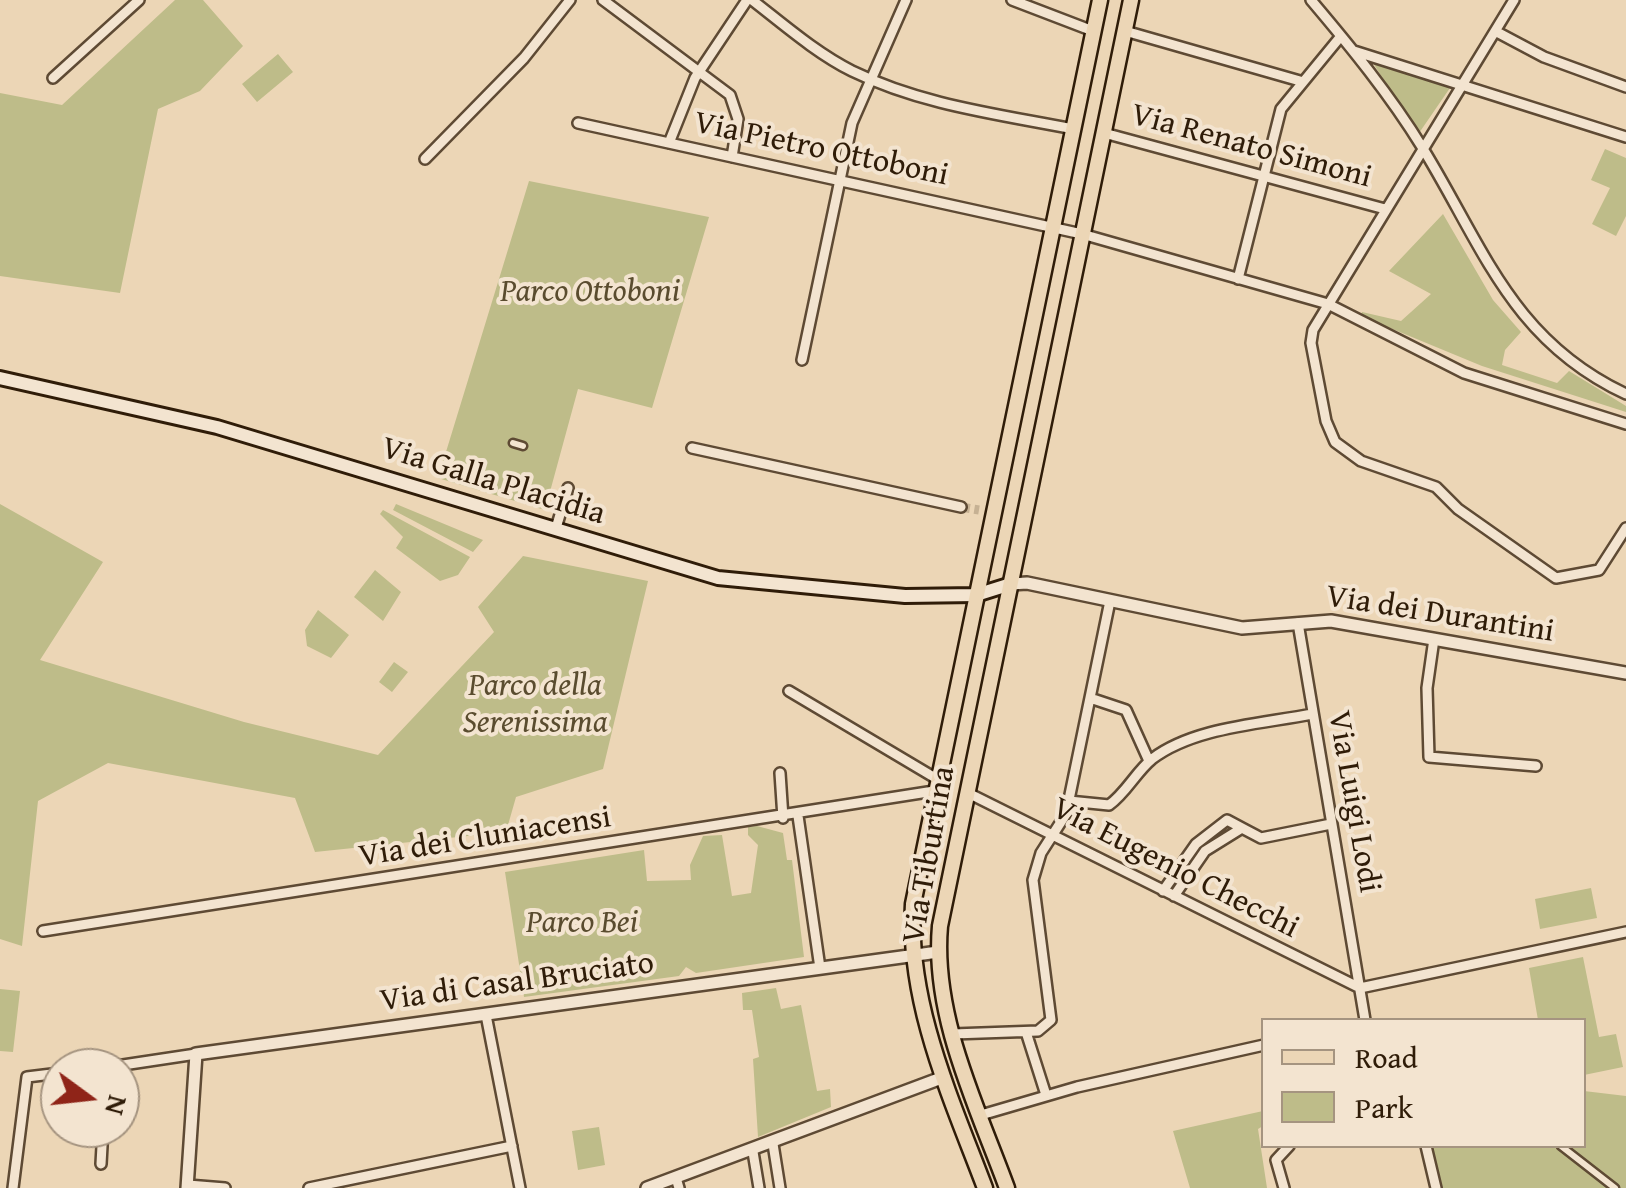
<!DOCTYPE html>
<style>
body{margin:0}
#map{position:relative;width:1626px;height:1188px;overflow:hidden;background:#ecd6b6;font-family:"Gentium Book Plus",serif}
canvas{display:block}
.legend{position:absolute;left:1261px;top:1018px;width:325px;height:130px;box-sizing:border-box;background:#f3e4d0;border:2px solid #a59480;margin:0;padding:12px 18px;list-style:none;font-size:30px;color:#2f1c08}
.legend li{display:flex;align-items:center;gap:20px;height:50px}
.legend b{width:50px;border:2px solid #a59480}
.north{position:absolute;left:40px;top:1048px;width:100px;height:100px;box-sizing:border-box;background:#f3e4d0;border:2px solid #a59480;border-radius:50%;rotate:105deg;font-size:28px;font-weight:700;line-height:40px;text-align:center;color:#2f1c08}
.north::after{content:'';display:block;margin:auto;width:35px;height:45px;background:#8f2418;clip-path:polygon(50% 0,100% 100%,50% 72%,0 100%)}
</style>
<div id="map">
<canvas width="1626" height="1188"></canvas>
<ul class="legend">
<li><b style="height:12px;background:#ecd6b6"></b>Road</li>
<li><b style="height:28px;background:#bebc89"></b>Park</li>
</ul>
<div class="north">N</div>
</div>
<script>
const c = document.querySelector('canvas').getContext('2d');
c.lineJoin = 'round';
function fillPath(path, color) {
  c.fillStyle = color;
  c.fill(path, 'evenodd');
}
function trace(path, color, width, dash) {
  c.strokeStyle = color;
  c.lineWidth = width;
  c.lineCap = dash ? 'butt' : 'round';
  c.setLineDash(dash || []);
  c.stroke(path);
}
function label(font, color, halo, rows, align = 'center') {
  c.font = font + ' "Gentium Book Plus",serif';
  c.lineWidth = 8;
  c.setLineDash([]);
  c.textBaseline = 'middle';
  c.strokeStyle = halo;
  c.fillStyle = color;
  for (const [text, x, y, turn = 0] of rows) {
    c.save();
    c.translate(x, y);
    c.rotate((+turn || 0) * Math.PI / 180);
    c.textAlign = isNaN(turn) ? turn : align;
    if (halo) c.strokeText(text, 0, 0);
    c.fillText(text, 0, 0);
    c.restore();
  }
}
fillPath(new Path2D(`
 M175,0H203L243,46L200,91L158,109L120,293L0,276V93L62,105Z
 M278,54L293,72L257,102L242,84Z
 M1372,61L1452,85L1417,136Z
 M1605,149L1626,158V216L1616,236L1592,224L1610,188L1591,180Z
 M529,181L709,217L652,408L578,389L545,510L438,478Z
 M1443,214L1493,300L1521,332L1505,350L1502,365L1557,383L1569,371L1626,406V412L1482,366L1361,316L1362,312L1401,321L1431,294L1389,271Z
 M0,504L103,562L40,660L244,722L378,755L494,632L478,607L523,556L648,581L603,769L516,797L506,832L315,852L295,798L108,763L38,801L22,946L0,939Z
 M396,504L483,540L473,552L393,510Z
 M376,510L380,514L383,510L470,557L458,575L440,581L396,548L403,537Z
 M375,570L401,592L383,621L354,597Z
 M318,610L349,635L331,658L307,646L305,630Z
 M394,662L408,672L392,692L379,682Z
 M757,826L783,833L787,860H792L804,957L696,973L686,967L679,976L524,997L505,872L644,850L647,881L691,880L690,865L703,836L722,835L732,896L751,893L758,845L748,835V827Z
 M1591,888L1597,918L1540,929L1535,899Z
 M1583,957L1599,1037L1616,1034L1623,1067L1584,1075V1020H1538L1529,968Z
 M776,988L781,1009L801,1005L817,1091L830,1089L831,1107L758,1137L753,1059L759,1057L752,1010H743L742,993Z
 M0,989L20,991L13,1052L0,1051Z
 M1584,1091L1626,1096V1188H1441L1430,1146H1584Z
 M1263,1111V1126L1258,1129L1267,1188H1190L1173,1131Z
 M599,1127L605,1165L578,1170L572,1131Z`), '#bebc89');
trace(new Path2D(`
 M961,507L979,510`), '#c6b193', 9, [9, 4.5]);
const pedestrian = new Path2D(`
 M513,443L523,446
 M1561,1146L1615,1188`);
const minor = new Path2D(`
 M603,0L730,95L738,119L732,157
 M752,0C783,24 816,53 852,71C922,105 997,114 1073,129
 M1012,0L1093,31
 M1311,0C1350,46 1390,95 1422,147C1483,246 1511,340 1626,394
 M1514,0L1313,330L1311,343L1326,421L1335,442L1361,461L1436,487L1458,509L1556,578L1599,570L1626,528
 M1125,31L1300,81
 M1495,31L1544,57L1626,87
 M1354,51L1626,137
 M53,78L139,0
 M578,123L1082,234L1328,304L1464,373L1626,424
 M1104,133L1385,209
 M669,143L695,78L747,0
 M425,159L524,58L570,0
 M1238,279L1281,109L1341,36
 M802,360L852,123L906,0
 M692,448L961,507
 M556,528L568,488
 M1298,623L1365,1020
 M1434,639L1427,688L1429,757L1536,766
 M789,691L937,779
 M1090,698L1126,710L1149,761
 M780,773L783,818
 M968,793L1360,988
 M1069,801L1109,805C1126,793 1136,772 1152,759C1194,727 1262,724 1312,714
 M798,816L820,968
 M1163,891L1196,844L1227,820L1242,828
 M1174,896L1205,851L1242,828L1261,838L1331,824
 M43,931L934,791
 M1360,988L1626,932
 M486,1015L520,1188
 M1026,1032L1046,1095
 M953,1034L1038,1031L1051,1020L1033,880L1041,853L1066,814L1110,601
 M103,1068L196,1054
 M981,1115L1077,1087L1264,1045
 M773,1144L780,1188
 M1426,1146L1436,1188
 M753,1152L759,1188
 M101,1164L103,1128
 M676,1178L679,1188
 M188,1185L225,1188
 M13,1188L27,1077L60,1073
 M309,1188L512,1146
 M1284,1188L1276,1160L1289,1146`);
const tertiary = new Path2D(`
 M1011,584L1027,583L1242,628L1331,621L1626,673
 M187,1188L196,1054L938,952
 M647,1188L944,1077`);
const secondary = new Path2D(`
 M0,378L217,427L718,578L905,596L976,595L1011,584`);
const primary = new Path2D(`
 M985,1188C951,1098 907,1003 913,904L1100,0
 M1007,1188C977,1106 932,1016 940,926L1131,0`);
trace(pedestrian, '#5e4a34', 11);
trace(minor, '#5e4a34', 14);
trace(tertiary, '#5e4a34', 16);
trace(secondary, '#2f1c08', 18);
trace(primary, '#2f1c08', 19);
trace(pedestrian, '#f3e4d0', 6);
trace(minor, '#f3e4d0', 9);
trace(tertiary, '#f3e4d0', 11);
trace(secondary, '#f3e4d0', 12);
trace(primary, '#ecd6b6', 14);
label('32px', '#2f1c08', '#f3e4d0', [
 ["Via Renato Simoni",1251,147,15],
 ["Via Pietro Ottoboni",821,150,12],
 ["Via Galla Placidia",493,482,17],
 ["Via dei Durantini",1440,615,9],
 ["Via Luigi Lodi",1353,802,80],
 ["Via dei Cluniacensi",485,838,-9],
 ["Via Tiburtina",930,855,-80],
 ["Via Eugenio Checchi",1175,869,27],
 ["Via di Casal Bruciato",517,983,-8]
]);
label('italic 32px', '#5a4c2f', '#f3e4d0', [
 ["Parco Ottoboni",590,293],
 ["Parco della",535,687],
 ["Serenissima",535,724],
 ["Parco Bei",582,924]
]);
</script>
